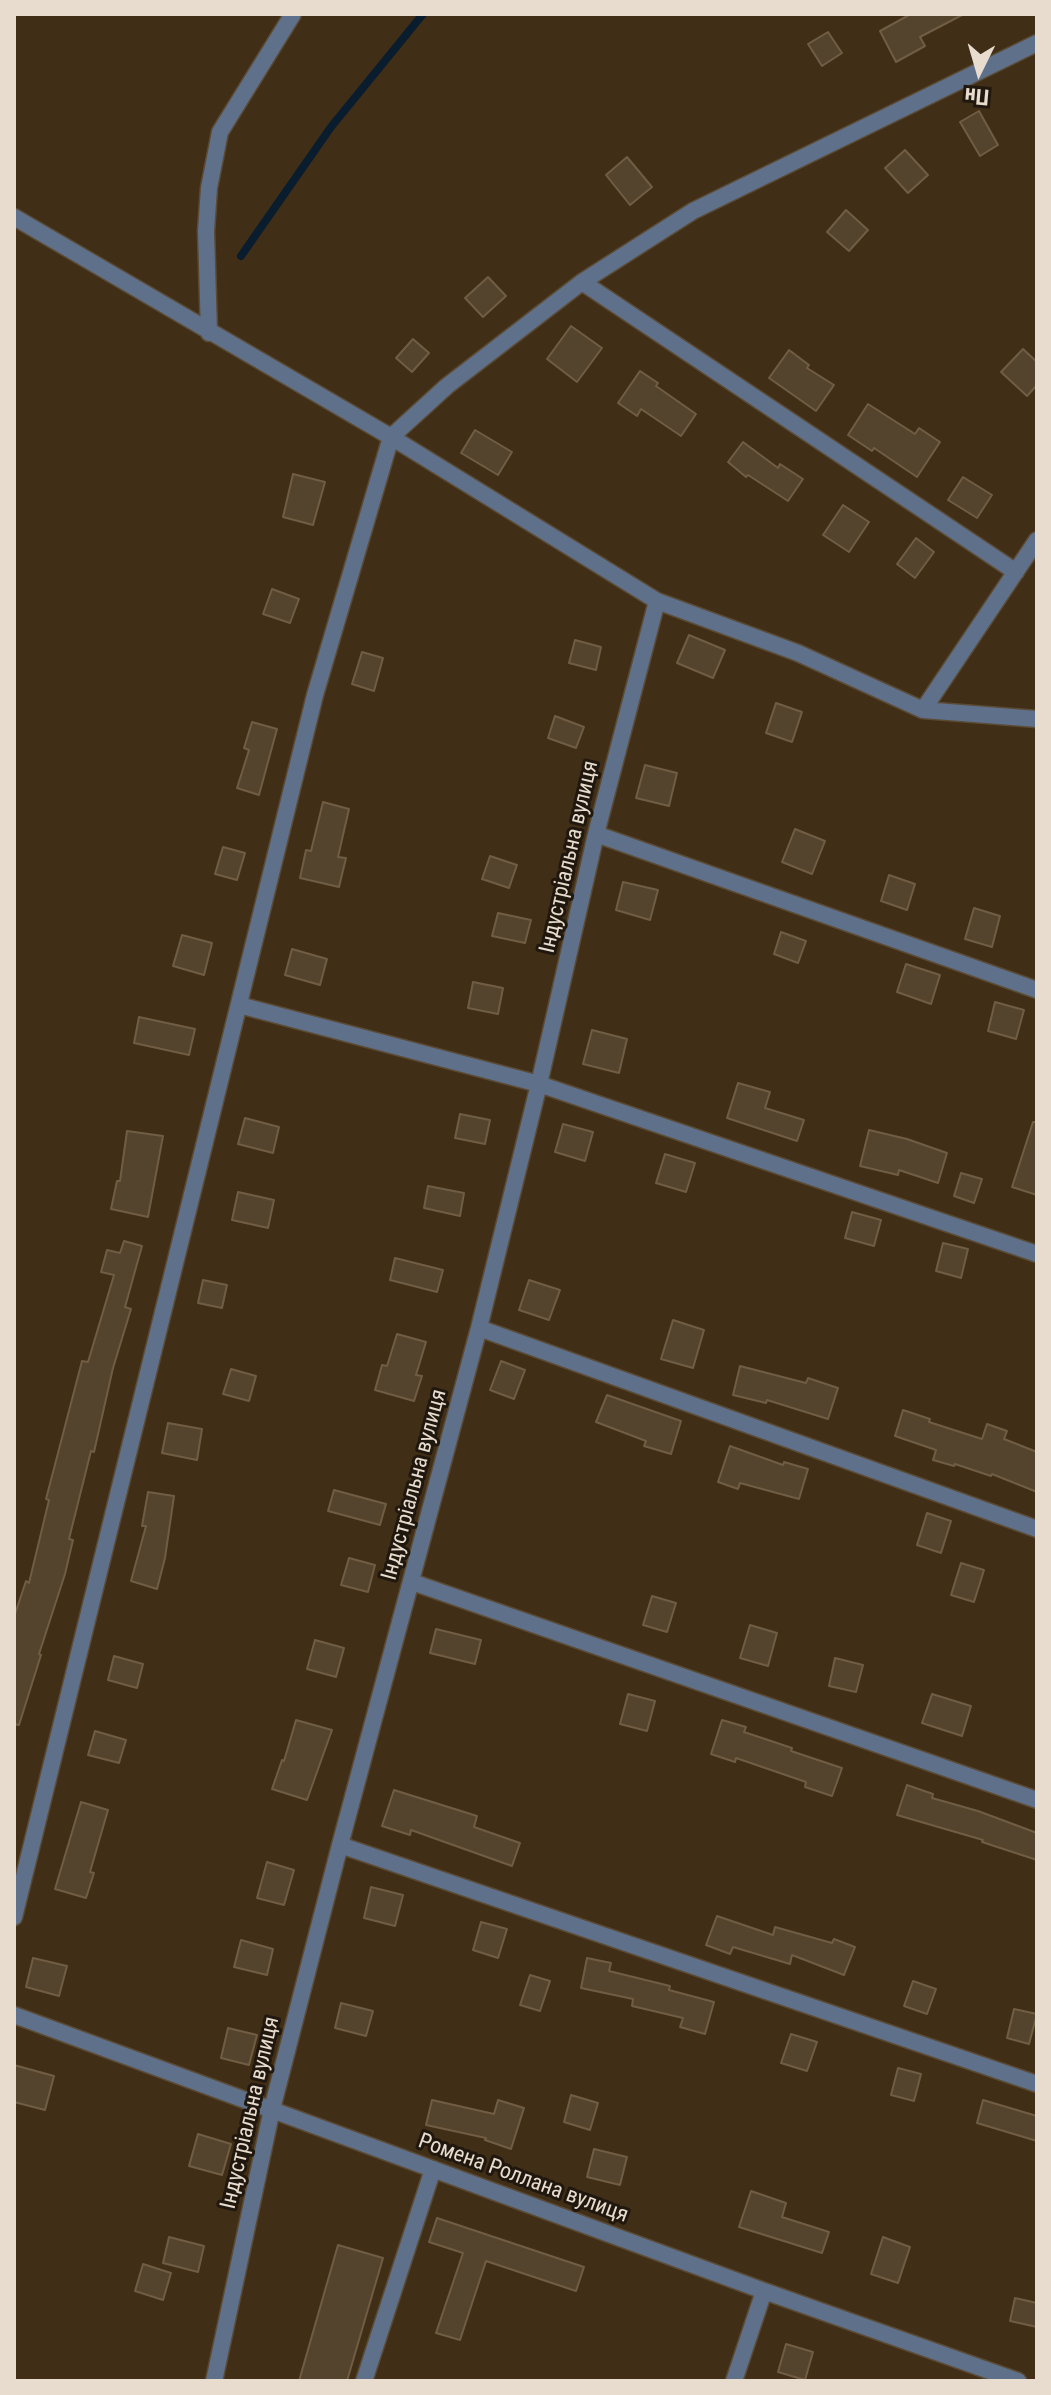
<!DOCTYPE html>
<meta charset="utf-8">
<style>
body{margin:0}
#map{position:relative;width:1051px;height:2395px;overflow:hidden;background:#402e17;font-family:"Roboto Condensed",sans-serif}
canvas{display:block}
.frame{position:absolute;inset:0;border:16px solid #e7dcce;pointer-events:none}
.north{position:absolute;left:939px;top:32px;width:80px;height:80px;-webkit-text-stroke:6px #20180e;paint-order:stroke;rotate:185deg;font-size:22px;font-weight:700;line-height:32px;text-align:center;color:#e7dcce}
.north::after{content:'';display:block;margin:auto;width:28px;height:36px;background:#e7dcce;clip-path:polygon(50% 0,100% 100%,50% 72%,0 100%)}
</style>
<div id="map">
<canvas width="1051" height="2395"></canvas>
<div class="frame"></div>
<div class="north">Пн</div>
</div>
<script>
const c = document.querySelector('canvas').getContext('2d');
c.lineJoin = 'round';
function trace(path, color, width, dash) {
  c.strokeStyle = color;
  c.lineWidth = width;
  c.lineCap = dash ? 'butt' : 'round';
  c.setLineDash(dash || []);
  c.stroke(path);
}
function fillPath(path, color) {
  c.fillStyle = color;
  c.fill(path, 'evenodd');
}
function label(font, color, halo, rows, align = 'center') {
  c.font = font + ' "Roboto Condensed",sans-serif';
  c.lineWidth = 6;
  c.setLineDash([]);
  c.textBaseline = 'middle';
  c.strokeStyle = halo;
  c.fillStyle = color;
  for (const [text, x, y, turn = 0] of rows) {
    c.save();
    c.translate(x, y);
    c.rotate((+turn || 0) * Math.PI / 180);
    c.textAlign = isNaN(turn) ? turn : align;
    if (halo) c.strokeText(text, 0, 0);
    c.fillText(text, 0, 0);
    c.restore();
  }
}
trace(new Path2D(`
 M241,256L331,127L423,14`), '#091d2e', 8);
const building = new Path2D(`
 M911,14H964L920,37L925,46L896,62L880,31Z
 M828,32L842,53L822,66L808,44Z
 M979,111L998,145L980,156L960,122Z
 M905,150L928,175L908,193L885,168Z
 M627,157L652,187L630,205L606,175Z
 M846,210L868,230L849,251L827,232Z
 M488,277L506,296L483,317L465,298Z
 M571,326L602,348L577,382L547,359Z
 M413,339L429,353L412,372L396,358Z
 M1023,349L1037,362V385L1027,396L1001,372Z
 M789,350L809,365L807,368L834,385L816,411L769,378Z
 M640,371L658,383L656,386L696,414L681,436L641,409L637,416L618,403Z
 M868,404L915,434L919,428L940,442L917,477L874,448L872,451L848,435Z
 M475,430L512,452L498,475L461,453Z
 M743,442L778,468L780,464L803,479L788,501L748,475L746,477L728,462Z
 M293,474L325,482L313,525L283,517Z
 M963,477L992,495L977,518L948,500Z
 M843,505L869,522L849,552L823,535Z
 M916,538L934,552L915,578L897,564Z
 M272,589L299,599L290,623L263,614Z
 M689,635L725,650L713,678L677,663Z
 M575,640L601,647L596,670L569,663Z
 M362,652L383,658L374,691L352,684Z
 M776,703L802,712L792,742L766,733Z
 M555,716L584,727L576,748L548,738Z
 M252,722L277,729L259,795L237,788L249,750L244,748Z
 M645,765L677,773L669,806L636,798Z
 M323,802L349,809L338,857L346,858L339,887L300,878L306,850L311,851Z
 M795,829L825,841L812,874L782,862Z
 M223,847L245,853L237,880L215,874Z
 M490,856L517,865L509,888L482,879Z
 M889,875L915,884L907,910L881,901Z
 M623,882L658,890L650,920L616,910Z
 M974,908L1000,916L992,947L965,939Z
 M498,913L531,920L525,943L492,936Z
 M781,932L806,941L798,963L774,954Z
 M182,935L212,943L204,975L173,966Z
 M292,949L327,959L320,985L285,975Z
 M906,964L940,975L931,1004L897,992Z
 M473,982L503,988L498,1014L468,1008Z
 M995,1002L1024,1010L1016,1039L988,1031Z
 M139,1017L195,1029L189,1055L134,1043Z
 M592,1030L627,1039L619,1073L583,1064Z
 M738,1083L770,1092L765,1108L804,1120L797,1141L727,1118Z
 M460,1114L490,1120L485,1144L455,1138Z
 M245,1118L279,1127L273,1153L238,1144Z
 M1033,1122H1037V1195L1012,1187Z
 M563,1124L593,1132L585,1161L555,1152Z
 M869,1130L907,1139L947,1153L938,1183L899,1170L898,1175L860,1166Z
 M127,1131L163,1136L148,1217L111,1209L117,1181H120Z
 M665,1154L695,1163L686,1192L656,1183Z
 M961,1173L982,1179L974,1203L954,1196Z
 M428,1186L464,1193L460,1216L424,1208Z
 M238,1192L274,1200L268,1228L232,1220Z
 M852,1212L881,1220L874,1246L845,1238Z
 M124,1241L142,1246L125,1307L131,1309L113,1368L94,1452L91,1451L69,1539L73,1540L65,1574L39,1654L41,1655L19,1725L14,1724V1617L26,1581L29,1583L49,1500L46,1499L82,1361L88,1362L114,1275L101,1272L107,1250L120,1253Z
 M943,1243L968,1249L961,1278L936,1271Z
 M395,1258L443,1270L437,1292L390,1280Z
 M203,1280L227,1285L222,1308L198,1303Z
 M529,1280L560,1290L549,1320L519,1310Z
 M673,1320L704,1330L693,1368L661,1359Z
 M397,1334L426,1342L416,1375L422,1376L414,1401L375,1390L382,1365L387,1366Z
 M501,1361L525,1370L514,1399L490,1390Z
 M740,1366L806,1383L808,1378L838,1388L828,1419L767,1400L766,1403L733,1395Z
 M231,1369L256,1376L249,1401L223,1394Z
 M607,1395L681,1421L671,1454L644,1446L646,1441L596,1422Z
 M903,1410L930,1419L929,1422L982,1439L987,1424L1007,1431L1004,1439L1037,1452V1492L992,1474L991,1476L955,1464L954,1466L933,1460L936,1450L895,1436Z
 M168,1423L202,1429L197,1460L162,1453Z
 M730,1446L783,1465L784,1462L808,1469L799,1499L740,1483L738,1489L718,1482Z
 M334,1490L386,1504L380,1525L328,1511Z
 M148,1492L174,1496L165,1558L157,1589L131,1581L146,1526H142Z
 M927,1513L951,1521L941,1553L917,1545Z
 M349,1558L375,1565L368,1592L341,1585Z
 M961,1563L984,1570L974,1602L951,1595Z
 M652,1596L676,1603L667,1632L643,1625Z
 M750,1625L777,1633L768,1666L740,1658Z
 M436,1629L481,1640L475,1664L430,1653Z
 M315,1640L344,1648L336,1677L307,1669Z
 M114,1656L143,1664L137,1688L108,1680Z
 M835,1658L863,1665L856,1692L829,1686Z
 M628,1694L655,1701L647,1731L620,1724Z
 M932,1694L971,1706L962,1736L922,1723Z
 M296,1720L332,1730L307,1800L272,1789L282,1760L284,1761Z
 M722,1720L746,1727L744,1732L792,1748L791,1751L842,1768L832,1796L805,1787L806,1782L736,1758L735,1762L711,1754Z
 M95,1731L126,1740L119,1763L88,1755Z
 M907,1785L933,1794L932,1798L978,1811L1037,1833V1860L982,1842L983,1840L897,1815Z
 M394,1790L477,1816L474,1827L520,1843L512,1866L411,1830L410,1835L382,1826Z
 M81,1802L108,1810L90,1872L94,1873L86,1898L55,1889Z
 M267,1862L294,1870L284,1905L257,1898Z
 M371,1887L403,1895L395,1926L364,1918Z
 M717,1916L773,1935L775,1927L832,1943L834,1939L855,1947L844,1975L792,1955L790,1964L733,1947L730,1954L706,1945Z
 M481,1922L507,1929L498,1958L473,1950Z
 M241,1940L273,1949L267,1975L234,1967Z
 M33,1958L67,1966L59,1996L26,1987Z
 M587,1958L611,1963L609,1971L670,1986L669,1990L714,2002L705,2034L680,2027L683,2018L632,2006L633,1999L581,1988Z
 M530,1975L550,1981L540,2011L520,2005Z
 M913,1981L936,1989L927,2014L904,2006Z
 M341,2003L373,2011L366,2036L335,2028Z
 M1014,2009L1037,2014L1029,2044L1007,2038Z
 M228,2028L257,2035L249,2065L221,2058Z
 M791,2034L817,2042L807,2071L781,2063Z
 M14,2065L54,2076L45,2110L14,2102Z
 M898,2068L921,2074L914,2101L891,2095Z
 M571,2095L598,2103L590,2130L564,2122Z
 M432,2100L494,2114L498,2100L524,2108L511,2149L485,2140L486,2138L426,2125Z
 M983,2100L1037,2116V2141L977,2123Z
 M198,2134L231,2144L222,2175L189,2166Z
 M594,2149L627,2157L620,2185L587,2177Z
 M751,2191L786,2203L782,2217L829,2232L822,2253L739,2227Z
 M437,2218L584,2267L576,2291L486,2261L460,2340L436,2333L463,2253L429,2242Z
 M169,2237L204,2246L198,2272L163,2263Z
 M883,2237L910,2247L898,2283L871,2274Z
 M338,2245L383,2258L347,2381H299Z
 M143,2264L171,2273L163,2300L135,2291Z
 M1015,2298L1037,2303V2327L1010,2321Z
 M786,2344L813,2352L805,2380L778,2372Z`);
fillPath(building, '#55442d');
trace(building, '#705d44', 2);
const service = new Path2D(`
 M364,2381L433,2169`);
const minor = new Path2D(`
 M14,217L391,437L657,601L798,653L923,710L1037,719
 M582,282L1016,572
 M209,333L206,231L209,188L220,132L293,14
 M923,710L1037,540
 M596,834L1037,990
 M239,1005L539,1084L1037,1254
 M479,1328L1037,1529
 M412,1582L1037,1800
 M340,1845L1037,2084
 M14,1917L315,695L391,437L447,386L582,282L693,211L1037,43
 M14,2015L764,2291L1018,2381
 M214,2381L272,2109L340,1845L479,1328L539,1084L596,834L657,601
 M734,2381L764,2291`);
trace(service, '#5b4a34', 19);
trace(minor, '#5b4a34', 19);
trace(service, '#5e708a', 16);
trace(minor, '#5e708a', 16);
label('22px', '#e7dcce', '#20180e', [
 ["Індустріальна вулиця",570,857,-77],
 ["Індустріальна вулиця",415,1485,-75],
 ["Індустріальна вулиця",251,2113,-77],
 ["Ромена Роллана вулиця",523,2179,20]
]);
</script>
